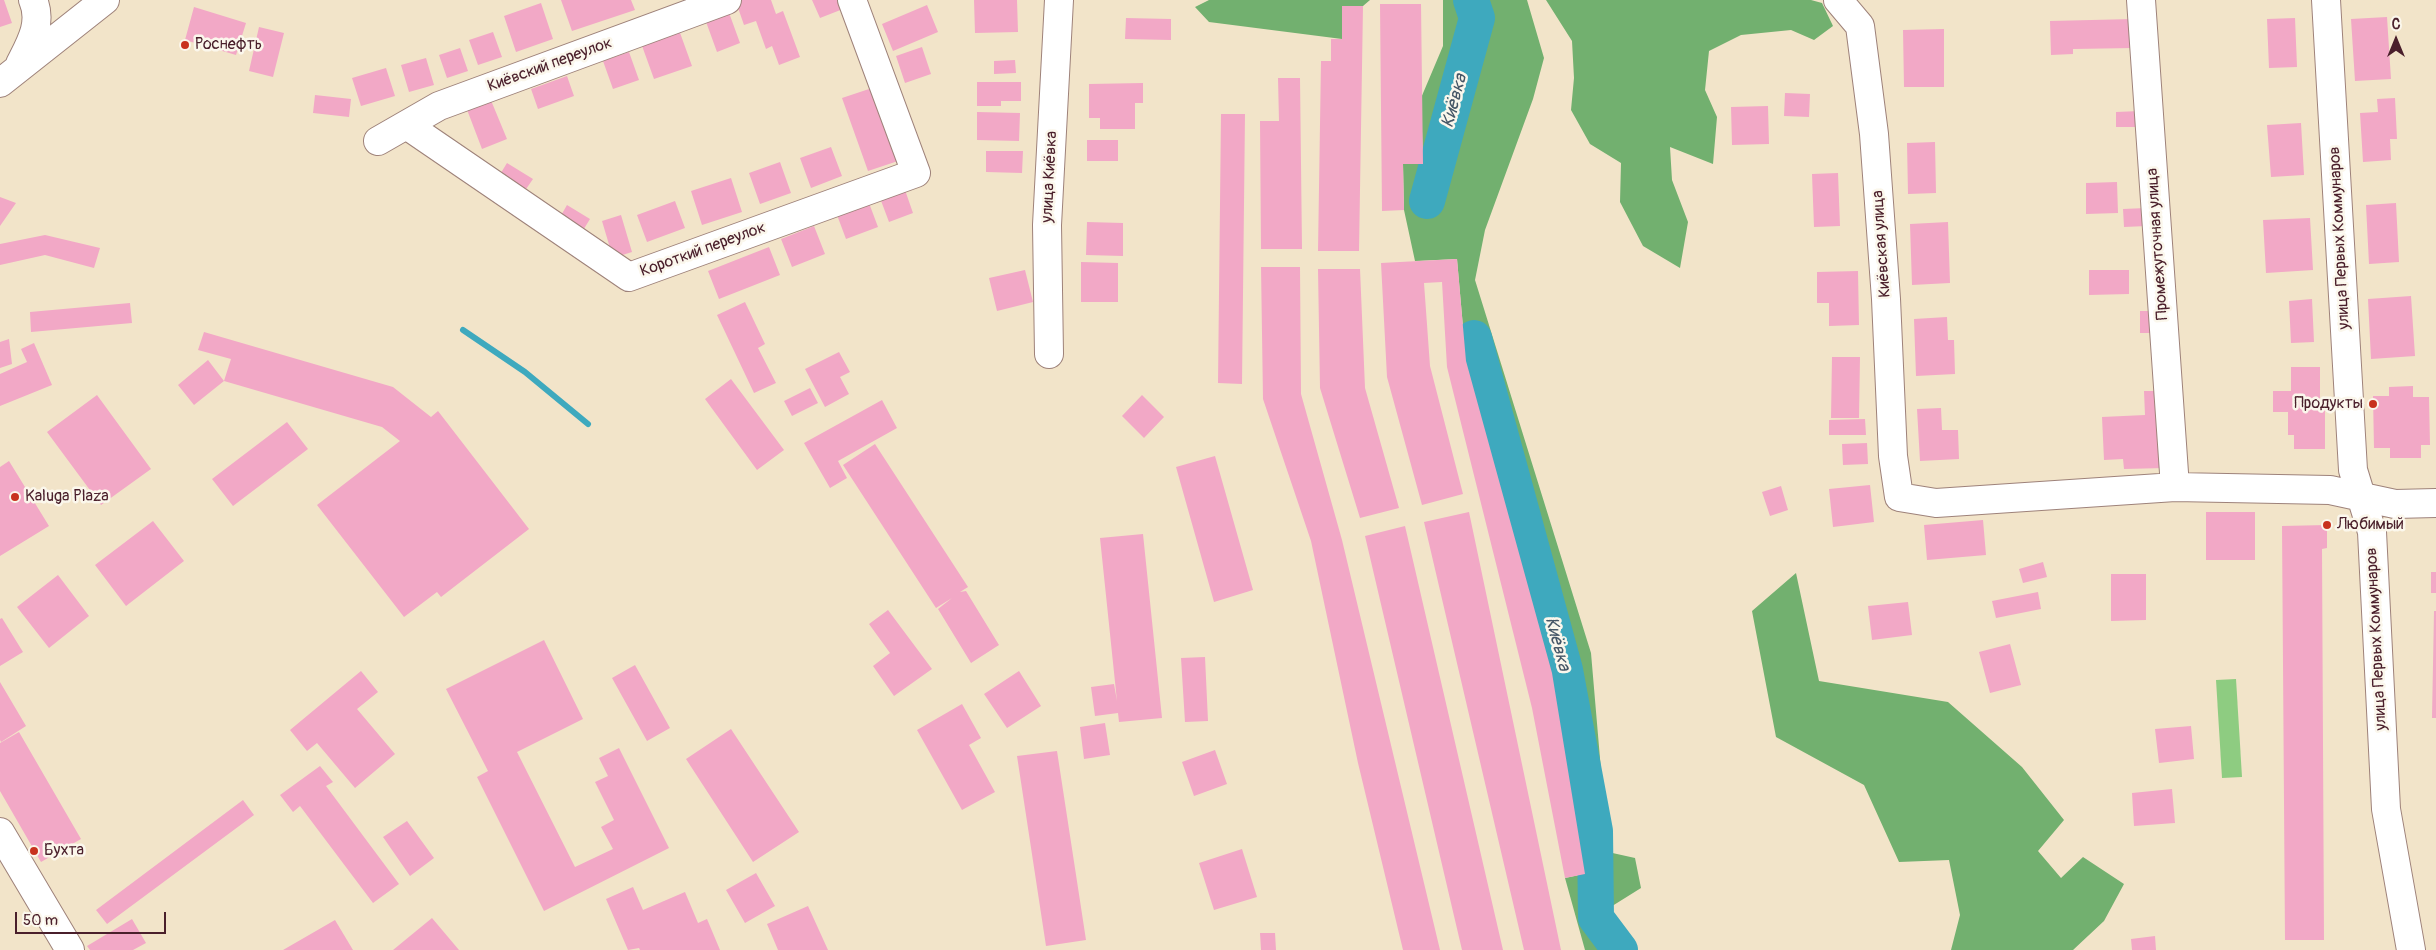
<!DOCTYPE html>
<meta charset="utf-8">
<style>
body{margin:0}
#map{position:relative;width:2436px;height:950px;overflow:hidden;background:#f2e4c9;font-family:Pangolin,sans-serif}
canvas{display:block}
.north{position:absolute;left:2371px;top:15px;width:50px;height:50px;-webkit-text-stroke:4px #fbf7ec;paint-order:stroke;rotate:0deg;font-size:14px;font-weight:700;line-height:20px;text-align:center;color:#4a1f2b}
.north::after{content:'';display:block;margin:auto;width:18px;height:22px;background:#4a1f2b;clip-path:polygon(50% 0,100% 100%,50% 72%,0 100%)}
.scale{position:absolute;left:15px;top:912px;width:151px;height:22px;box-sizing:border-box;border:2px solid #4a1f2b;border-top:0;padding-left:6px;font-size:15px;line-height:18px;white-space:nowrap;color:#4a1f2b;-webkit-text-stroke:4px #fbf7ec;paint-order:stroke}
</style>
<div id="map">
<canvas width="2436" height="950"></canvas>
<div class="north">С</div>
<div class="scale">50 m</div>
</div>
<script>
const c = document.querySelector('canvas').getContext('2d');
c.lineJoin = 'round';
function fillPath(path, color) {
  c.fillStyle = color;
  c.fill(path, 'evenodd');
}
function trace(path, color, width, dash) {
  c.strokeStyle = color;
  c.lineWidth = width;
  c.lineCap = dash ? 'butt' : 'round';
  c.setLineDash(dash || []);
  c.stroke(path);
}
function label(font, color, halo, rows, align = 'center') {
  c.font = font + ' Pangolin,sans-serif';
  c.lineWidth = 5;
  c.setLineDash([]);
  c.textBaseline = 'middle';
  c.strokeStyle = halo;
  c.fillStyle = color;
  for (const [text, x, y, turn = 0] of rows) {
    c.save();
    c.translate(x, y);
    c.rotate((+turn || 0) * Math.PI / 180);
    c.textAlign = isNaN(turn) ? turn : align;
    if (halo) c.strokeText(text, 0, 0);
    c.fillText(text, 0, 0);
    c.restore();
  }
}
fillPath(new Path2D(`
 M2236,679L2242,777L2222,778L2216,680Z`), '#8ecc81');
fillPath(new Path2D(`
 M1209,0H1370L1363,6H1342V39L1209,22L1195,7Z
 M1443,0H1527L1544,58L1533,99L1485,230L1475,280L1591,653L1608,852L1635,858L1641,888L1609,908L1636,950H1585L1565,878L1584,874L1552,673L1466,361L1457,259L1415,261L1404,210L1403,164H1423L1421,98L1443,46Z
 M1546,0H1811L1822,3L1833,26L1814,40L1791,30L1741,35L1709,51L1705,90L1717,117L1713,164L1670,147L1672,180L1688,222L1680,268L1643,246L1620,202L1621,163L1590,144L1571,110L1574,78L1572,41Z
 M1796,573L1819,681L1948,702L2022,767L2064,820L2038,851L2061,878L2083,857L2124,884L2104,921L2073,950H1951L1960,915L1949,860L1899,862L1864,785L1776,737L1752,611Z`), '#72b06f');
trace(new Path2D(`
 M463,330L525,372L588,424`), '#3ea9be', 6);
trace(new Path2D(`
 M1427,201L1477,18L1471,0
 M1474,338L1565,670L1595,831L1596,918L1620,950`), '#3ea9be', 36);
fillPath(new Path2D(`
 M0,0H4L12,23L0,27Z
 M561,0H631L635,10L572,31Z
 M742,0H771L776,14L783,11L800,57L779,65L772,46L766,49L756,21L744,25L736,2Z
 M812,0H839L843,9L820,18Z
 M974,0H1017L1018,32L975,33Z
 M541,3L553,39L516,52L504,16Z
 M1380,4H1421L1423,164H1403L1404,210L1382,211Z
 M927,5L938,32L893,51L882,24Z
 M1342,6H1363L1359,251H1318L1321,61H1331V39H1342Z
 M194,7L246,23L236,55L185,40Z
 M728,10L740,43L717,52L705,19Z
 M2387,17L2391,79L2355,81L2351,19Z
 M1126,18L1171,19V40L1125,39Z
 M2295,18L2297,67L2269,68L2267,19Z
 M2133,19V48L2073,49V54L2051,55L2050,21Z
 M259,27L284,33L273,77L249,71Z
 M1944,29V87H1904L1903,30Z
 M679,30L692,66L654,79L641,43Z
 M493,32L502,57L478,65L469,40Z
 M922,47L931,74L905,83L896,56Z
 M460,48L468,71L447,78L439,55Z
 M629,52L639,80L613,89L603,61Z
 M426,58L434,85L409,92L401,65Z
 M1015,60L1016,73L994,74V61Z
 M386,68L395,96L361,106L352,78Z
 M567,76L574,96L538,109L531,89Z
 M1278,78H1300L1302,249H1261L1260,121H1279Z
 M977,82H1021V101H1001V106H977Z
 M1143,83V103H1135V129H1100V118H1089V84Z
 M872,88L898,161L868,171L842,98Z
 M1785,93L1810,94L1809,117L1784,116Z
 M315,95L351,99L349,117L313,113Z
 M490,98L507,139L482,149L466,107Z
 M2395,98L2397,139H2390L2391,160L2363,162L2360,113L2378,112L2377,99Z
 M1768,106L1769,144L1732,145L1731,107Z
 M2140,111L2141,127H2116V112Z
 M977,112L1020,113L1019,141L977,140Z
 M1221,114H1245L1242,384L1218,383Z
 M2301,123L2304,175L2271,177L2267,125Z
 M1087,140H1118V161H1087Z
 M1935,142L1936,193L1908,194L1907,143Z
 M831,147L842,176L811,188L800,158Z
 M986,151H1023L1022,173L986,172Z
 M780,162L791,193L760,204L749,173Z
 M507,163L533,179L524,192L499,176Z
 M1838,173L1840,226L1814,227L1812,174Z
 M731,178L742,212L702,225L691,191Z
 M2117,182L2118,213L2086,214V183Z
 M905,190L913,213L889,222L880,198Z
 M0,197L16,203L0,226Z
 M675,201L685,228L647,242L637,215Z
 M869,203L878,227L846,239L837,215Z
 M2396,203L2399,262L2369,264L2366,205Z
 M567,205L590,219L582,232L559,219Z
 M2146,208L2147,226L2124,227L2123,209Z
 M621,215L632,252L613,258L602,221Z
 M2310,218L2313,270L2266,273L2263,220Z
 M1087,222L1123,223V256L1086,255Z
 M1948,222L1950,283L1912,285L1910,224Z
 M814,226L825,254L792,267L781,239Z
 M45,235L100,248L94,268L45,255L0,265V244Z
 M769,247L780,275L719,299L708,271Z
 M1457,259L1466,361L1552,673L1585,874L1565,878L1532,708L1447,367L1442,282L1424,283L1430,366L1463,494L1422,505L1387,377L1381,263Z
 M1081,262L1118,263V302H1081Z
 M1261,267H1300L1301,394L1342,540L1440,950H1403L1358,763L1311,541L1263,399Z
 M1318,269H1360L1365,388L1399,508L1360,518L1320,388Z
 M1025,270L1033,302L997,311L989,278Z
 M2089,270H2129V294L2089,295Z
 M1858,271L1859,325L1829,326V303H1817V272Z
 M2411,296L2415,356L2371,359L2368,299Z
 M2312,299L2314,342L2291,343L2289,301Z
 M745,302L765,344L758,348L776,383L754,393L717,315Z
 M130,303L132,323L31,332L30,312Z
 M2140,311H2155L2156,333H2140Z
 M1947,317L1948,340H1954L1955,374L1916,376L1914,319Z
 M204,332L393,387L431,417L438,411L529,529L441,597L437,592L404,617L317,505L400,441L382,427L224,381L231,359L198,350Z
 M9,339L12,364L0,368V342Z
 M34,343L52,385L0,406V374L27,362L21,349Z
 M839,352L850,372L840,377L849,394L825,407L805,369Z
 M1832,357H1860L1859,418H1831Z
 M208,360L224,381L194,405L178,385Z
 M2291,367H2320V400H2325V449H2294V435H2288V412H2273V391H2291Z
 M731,379L784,450L757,470L705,399Z
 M2413,386V397H2429L2430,445H2421V458H2390V448H2374L2373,396H2389V387Z
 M810,388L818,403L792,416L784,401Z
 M2144,391H2162L2165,468L2124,469L2123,459L2104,460L2102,417L2145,415Z
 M97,395L151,469L101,505L47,432Z
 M1142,395L1164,417L1144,438L1122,416Z
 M882,400L897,428L838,461L847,478L830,488L804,443Z
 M1941,408L1942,430H1958L1959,459L1920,461L1917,409Z
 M1865,419L1866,435H1829V420Z
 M287,422L308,449L233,506L212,479Z
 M1867,443L1868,464L1843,465L1842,444Z
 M875,444L968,587L960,592L966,591L999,645L971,663L938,609L952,598L936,608L843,465Z
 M1215,456L1253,590L1214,602L1176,467Z
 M9,461L49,526L0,556V467Z
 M1870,485L1874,522L1833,527L1829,489Z
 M1781,486L1788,510L1770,516L1762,492Z
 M1469,512L1561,950H1524L1424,522Z
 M2206,512H2255V560H2206Z
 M1983,520L1986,555L1927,560L1924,525Z
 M153,521L184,561L126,606L95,565Z
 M2327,525V548L2322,549L2324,940H2285L2282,526Z
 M1405,526L1503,950H1462L1365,536Z
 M1143,534L1162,718L1119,722L1118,713L1095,716L1091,687L1114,684L1117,701L1100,538Z
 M2043,562L2047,577L2023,583L2019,569Z
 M2431,572H2436V593H2431Z
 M2111,574H2146V620L2111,621Z
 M58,575L89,616L49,648L17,607Z
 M2038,592L2041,609L1996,618L1992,601Z
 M1908,602L1912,635L1872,640L1868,606Z
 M888,610L932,669L894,696L873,666L890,653L869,624Z
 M2434,611H2436V718H2432Z
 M2,618L23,652L0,666V619Z
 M544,640L583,719L517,752L575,867L613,849L601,827L614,820L595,782L608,776L599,758L619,748L669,848L544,911L477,777L488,771L446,689Z
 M2010,644L2021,685L1990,693L1979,652Z
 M1205,657L1208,721L1185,722L1181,658Z
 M635,665L670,728L647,741L612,678Z
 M361,671L378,692L357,709L395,754L355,788L317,743L307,751L290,730Z
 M1019,671L1041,706L1007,728L984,694Z
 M0,682L26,726L1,742L0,740Z
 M962,704L981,738L969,745L995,792L962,810L917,730Z
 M1105,723L1110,755L1084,759L1080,727Z
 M2191,726L2194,759L2159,763L2155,729Z
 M731,729L799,832L753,862L686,759Z
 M19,732L81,839L41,862L0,791V743Z
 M1215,750L1227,784L1194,796L1182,762Z
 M1057,751L1086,940L1046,946L1017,756Z
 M320,766L333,782L326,786L399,884L373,903L300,806L293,812L280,795Z
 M2172,789L2175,823L2134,826L2132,793Z
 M243,800L254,815L107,924L96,910Z
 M407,821L434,858L410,876L383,837Z
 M1242,849L1257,897L1214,910L1199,863Z
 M756,873L775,906L745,923L726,890Z
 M633,887L643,910L685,892L698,923L707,919L720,950H640L639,948L628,950L606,899Z
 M808,906L828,950H778L767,924Z
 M432,918L459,950H393Z
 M132,919L146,943L133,950H90L87,946Z
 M335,920L353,950H283Z
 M1260,933H1275L1276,950H1261Z
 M2155,936L2156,950H2132L2131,939Z`), '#f2a8c6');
const minor = new Path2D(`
 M1838,0L1860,26L1874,134L1886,299L1893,456L1899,497L1936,503L2175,487L2330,490L2395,504L2436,503
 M2141,0L2175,487
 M2326,0L2353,470L2372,532L2386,809L2411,950
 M408,126L629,277L916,173L852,0
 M378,141L439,106L727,0
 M1049,354L1047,225L1059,0
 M0,832L70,950`);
const major = new Path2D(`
 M20,64C30,44 43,23 33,0
 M0,83L105,0`);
trace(minor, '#9e827a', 30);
trace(major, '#9e827a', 30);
trace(minor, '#fff', 28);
trace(major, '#fff', 28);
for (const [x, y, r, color] of [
 [185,45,5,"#c8321e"],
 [2373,404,5,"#c8321e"],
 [15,497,5,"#c8321e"],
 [2327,525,5,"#c8321e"],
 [34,851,5,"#c8321e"]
]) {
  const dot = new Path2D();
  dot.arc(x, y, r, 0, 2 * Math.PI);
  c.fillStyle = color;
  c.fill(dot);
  trace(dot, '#fbf7ec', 2);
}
label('16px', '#4a1f2b', '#fbf7ec', [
 ["Роснефть",195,45],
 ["Продукты",2363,404,"right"],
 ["Kaluga Plaza",25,497],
 ["Любимый",2337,525],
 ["Бухта",44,851]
], 'left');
label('16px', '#4a1f2b', '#fbf7ec', [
 ["Киёвский переулок",550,65,-20],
 ["улица Киёвка",1050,177,-87],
 ["улица Первых Коммунаров",2340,238,-93],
 ["Киёвская улица",1882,244,-94],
 ["Промежуточная улица",2158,244,-94],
 ["Короткий переулок",703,250,-20],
 ["улица Первых Коммунаров",2377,639,-93]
]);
label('italic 18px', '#455666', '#fbf7ec', [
 ["Киёвка",1455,101,-75],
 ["Киёвка",1557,644,75]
]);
</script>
